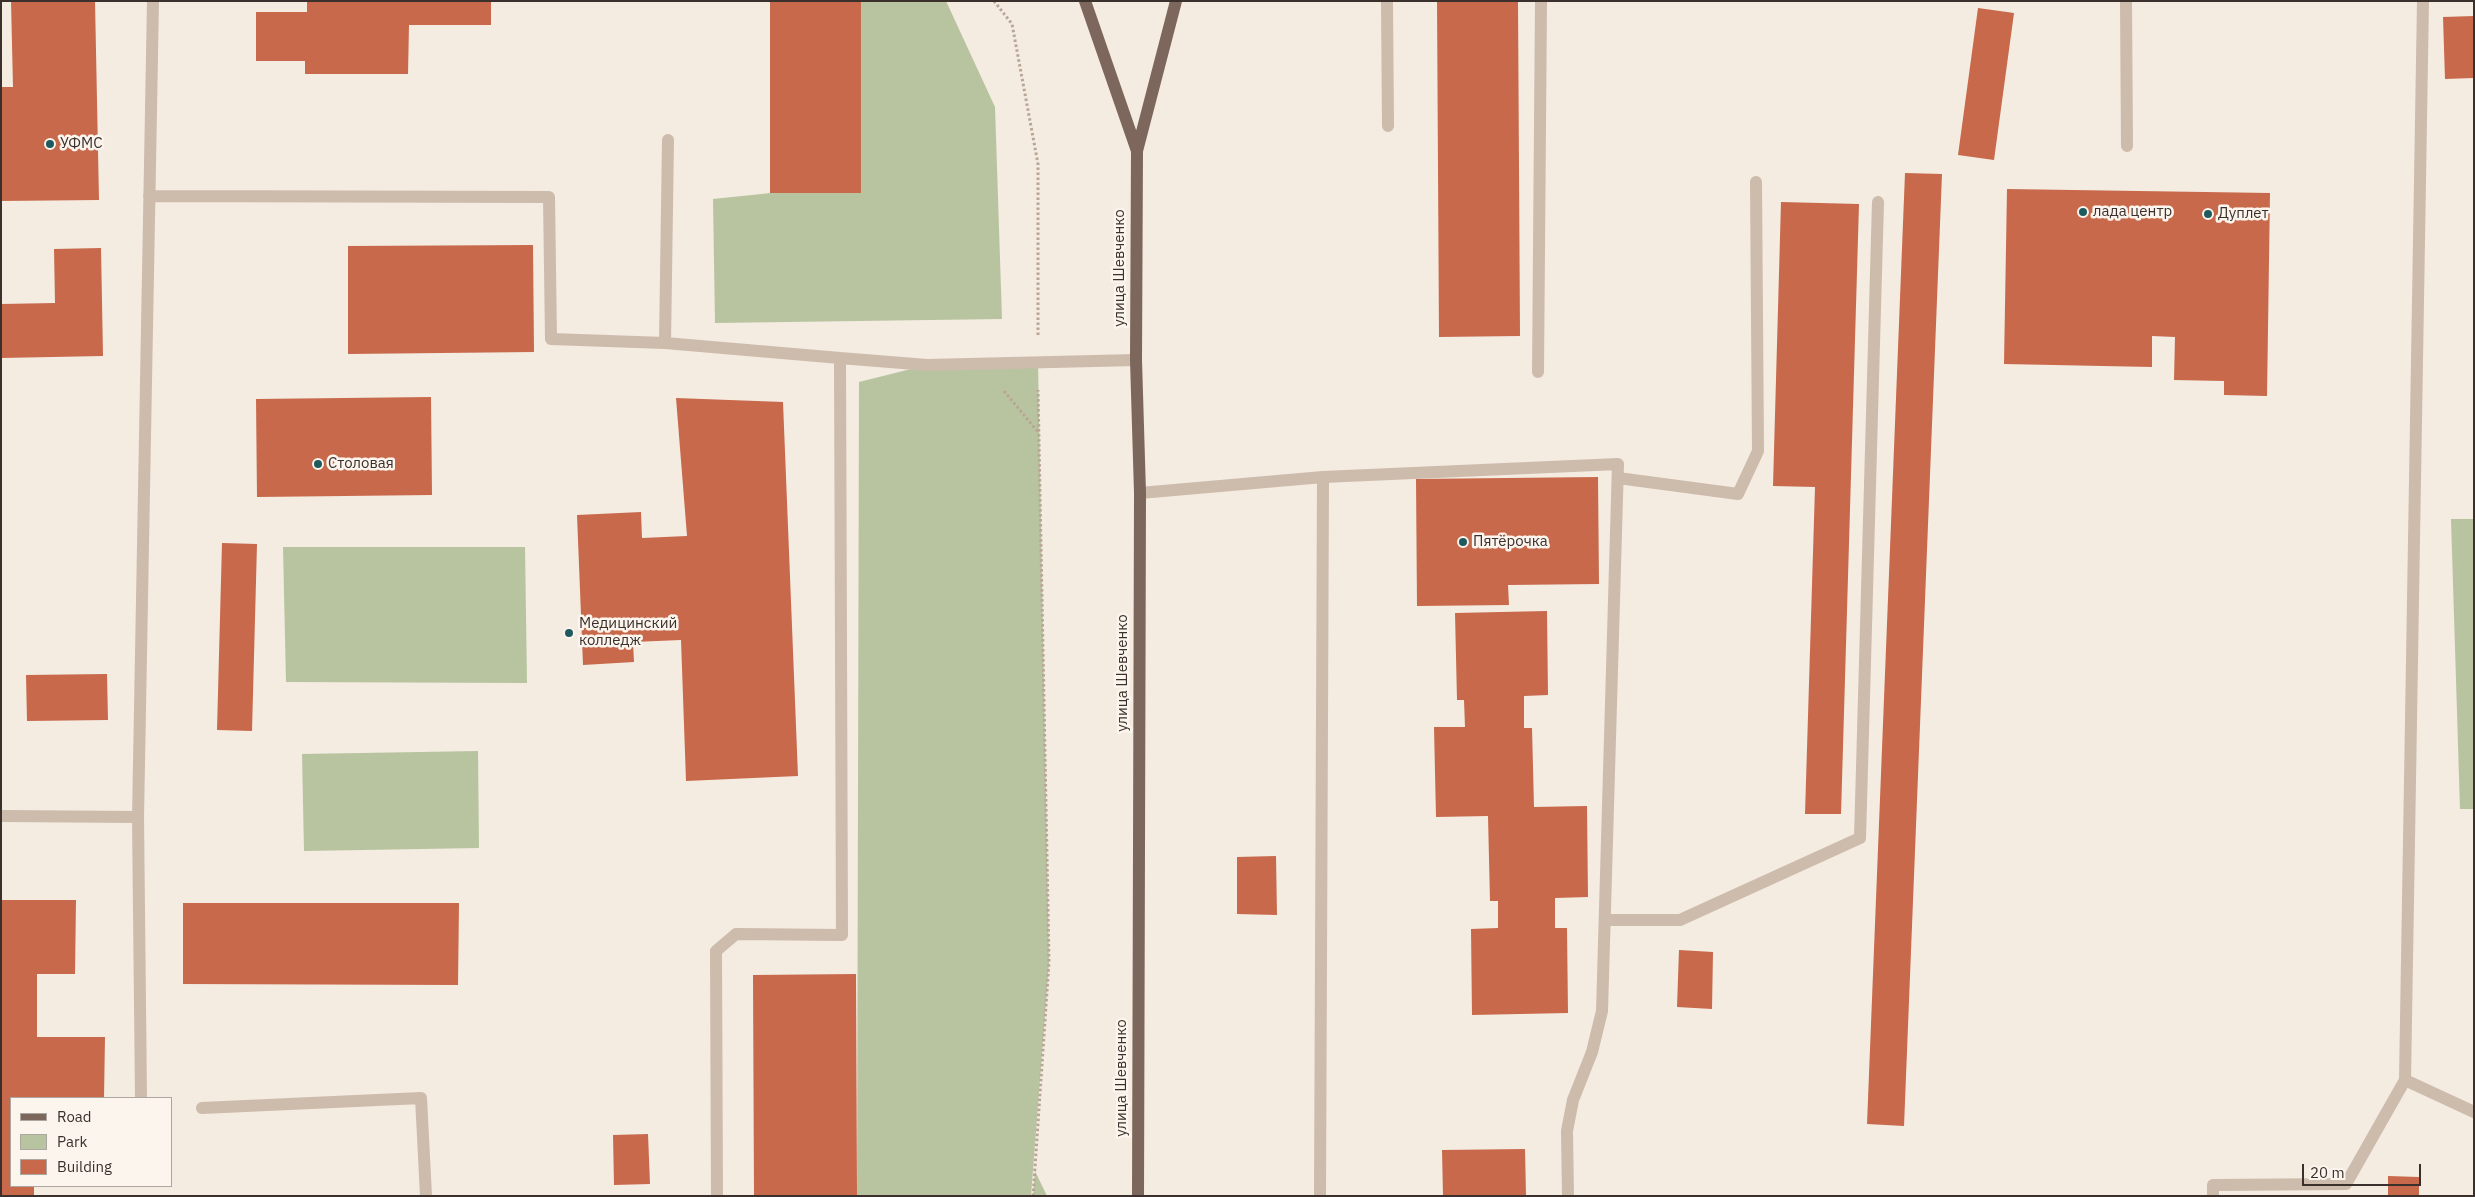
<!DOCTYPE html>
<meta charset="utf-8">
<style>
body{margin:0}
#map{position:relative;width:2475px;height:1197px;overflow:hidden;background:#f4ebe1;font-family:"IBM Plex Sans",sans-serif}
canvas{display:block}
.frame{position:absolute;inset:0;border:2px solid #3b302b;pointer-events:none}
.legend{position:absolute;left:10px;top:1097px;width:162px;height:90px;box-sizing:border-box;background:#fbf5ee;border:1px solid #aea6a0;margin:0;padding:6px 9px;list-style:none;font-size:15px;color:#3b302b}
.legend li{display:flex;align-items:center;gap:10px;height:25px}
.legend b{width:25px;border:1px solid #aea6a0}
.scale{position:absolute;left:2302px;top:1164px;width:119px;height:22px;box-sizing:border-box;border:2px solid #3b302b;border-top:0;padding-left:6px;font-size:15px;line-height:18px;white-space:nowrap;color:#3b302b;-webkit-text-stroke:4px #fbf5ee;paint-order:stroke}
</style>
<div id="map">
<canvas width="2475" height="1197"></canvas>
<div class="frame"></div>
<ul class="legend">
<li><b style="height:6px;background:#7d675c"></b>Road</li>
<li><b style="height:14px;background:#b8c4a0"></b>Park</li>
<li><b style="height:14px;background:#c8694b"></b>Building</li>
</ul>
<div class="scale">20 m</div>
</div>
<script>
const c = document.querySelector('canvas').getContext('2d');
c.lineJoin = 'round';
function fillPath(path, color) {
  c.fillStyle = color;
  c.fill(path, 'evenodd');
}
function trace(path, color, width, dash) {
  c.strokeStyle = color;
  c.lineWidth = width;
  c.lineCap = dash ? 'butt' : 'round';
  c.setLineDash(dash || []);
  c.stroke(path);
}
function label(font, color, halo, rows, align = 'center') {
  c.font = font + ' "IBM Plex Sans",sans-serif';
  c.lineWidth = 5;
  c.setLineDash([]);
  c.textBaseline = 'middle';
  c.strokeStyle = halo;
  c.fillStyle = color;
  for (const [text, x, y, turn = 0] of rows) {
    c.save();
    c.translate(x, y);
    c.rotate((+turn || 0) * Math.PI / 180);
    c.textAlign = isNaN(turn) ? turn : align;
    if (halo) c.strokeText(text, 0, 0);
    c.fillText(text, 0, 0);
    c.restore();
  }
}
fillPath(new Path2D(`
 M861,1H946L995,107L1002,319L715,323L713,199L771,193H861Z
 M1038,362L1049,962L1031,1196H857L859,382L927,365Z
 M2451,519H2474V809H2460Z
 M283,547H525L527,683L286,682Z
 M478,751L479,848L304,851L302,754Z
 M1035,1171L1047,1196H1033Z`), '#b8c4a0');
fillPath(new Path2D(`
 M11,1H95L99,200L1,201V87H13Z
 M307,1H491V25H409L408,74H305V61H256V12H307Z
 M770,1H861V193H770Z
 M1437,1H1518L1520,336L1439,337Z
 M1978,8L2014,13L1994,160L1958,155Z
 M2474,16V78L2445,79L2443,17Z
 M1905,173L1942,174L1904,1126L1867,1124Z
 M2007,189L2270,193L2267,396L2224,395V381L2174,380L2175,337L2152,336V367L2004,364Z
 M1781,202L1859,204L1841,814H1805L1815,487L1773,486Z
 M533,245L534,352L348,354V246Z
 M101,248L103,356L1,358V304L55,303L54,249Z
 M431,397L432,495L257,497L256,399Z
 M676,398L783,402L798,776L686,781L681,640L633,642L634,662L583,665L577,515L641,512L642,538L687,536Z
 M1598,477L1599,584L1508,585L1509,605L1417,606L1416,479Z
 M222,543L257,544L252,731L217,730Z
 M1547,611L1548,695L1524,696V728H1532L1534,807L1587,806L1588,897L1555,898V928H1567L1568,1013L1472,1015L1471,929L1498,928V901H1490L1488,816L1436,817L1434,727H1465L1464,700H1457L1455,613Z
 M107,674L108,720L27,721L26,675Z
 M1276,856L1277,915L1237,914V857Z
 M1,900H76L75,974H37V1037H105L104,1098H11V1186H34V1196H1Z
 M183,903H459L458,985L183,984Z
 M1679,950L1713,952L1712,1009L1677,1007Z
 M856,974L857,1196H754L753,975Z
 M648,1134L650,1184L614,1185L613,1135Z
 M1525,1149L1526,1196H1443L1442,1150Z
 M2388,1176L2419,1177V1196H2388Z`), '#c8694b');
trace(new Path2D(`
 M994,1L1012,24L1038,164V336
 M1004,391L1038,432
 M1033,1196L1049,962L1038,390`), '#b9a596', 3, [2.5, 2.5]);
trace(new Path2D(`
 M1387,1L1388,126
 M2126,1L2127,146
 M668,140L665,343L840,358
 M149,196L549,197L551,339L665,343
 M1538,372L1541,1
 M1618,478L1738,494L1758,451L1756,182
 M1140,493L1323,477L1618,464L1602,1011L1592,1052L1573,1100L1567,1131L1568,1196
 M1,816L138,817L153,1
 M138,817L141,1098
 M1605,920H1680L1860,838L1878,202
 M2405,1080L2474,1112
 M202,1108L421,1098L426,1196
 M717,1196L716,951L736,934L842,935L840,358L927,365L1136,360
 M1320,1196L1323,477
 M2213,1196V1185L2346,1184L2405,1080L2423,1`), '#cdbbac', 12);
trace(new Path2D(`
 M1085,1L1137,151
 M1138,1196L1140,493L1136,360L1137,151L1176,1`), '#7d675c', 12);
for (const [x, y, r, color] of [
 [50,144,5,"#1f5a5e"],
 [2083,212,5,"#1f5a5e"],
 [2208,214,5,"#1f5a5e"],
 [318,464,5,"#1f5a5e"],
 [1463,542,5,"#1f5a5e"],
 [569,633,5,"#1f5a5e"]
]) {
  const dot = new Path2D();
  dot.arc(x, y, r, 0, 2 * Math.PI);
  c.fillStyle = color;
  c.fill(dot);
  trace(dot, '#fbf5ee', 2);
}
label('15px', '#3b302b', '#fbf5ee', [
 ["УФМС",60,144],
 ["лада центр",2093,212],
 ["Дуплет",2218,214],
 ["Столовая",328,464],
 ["Пятёрочка",1473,542],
 ["Медицинский",579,624],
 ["колледж",579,641]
], 'left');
label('15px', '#3b302b', '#fbf5ee', [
 ["улица Шевченко",1120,268,-90],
 ["улица Шевченко",1123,673,-90],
 ["улица Шевченко",1122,1078,-90]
]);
</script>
